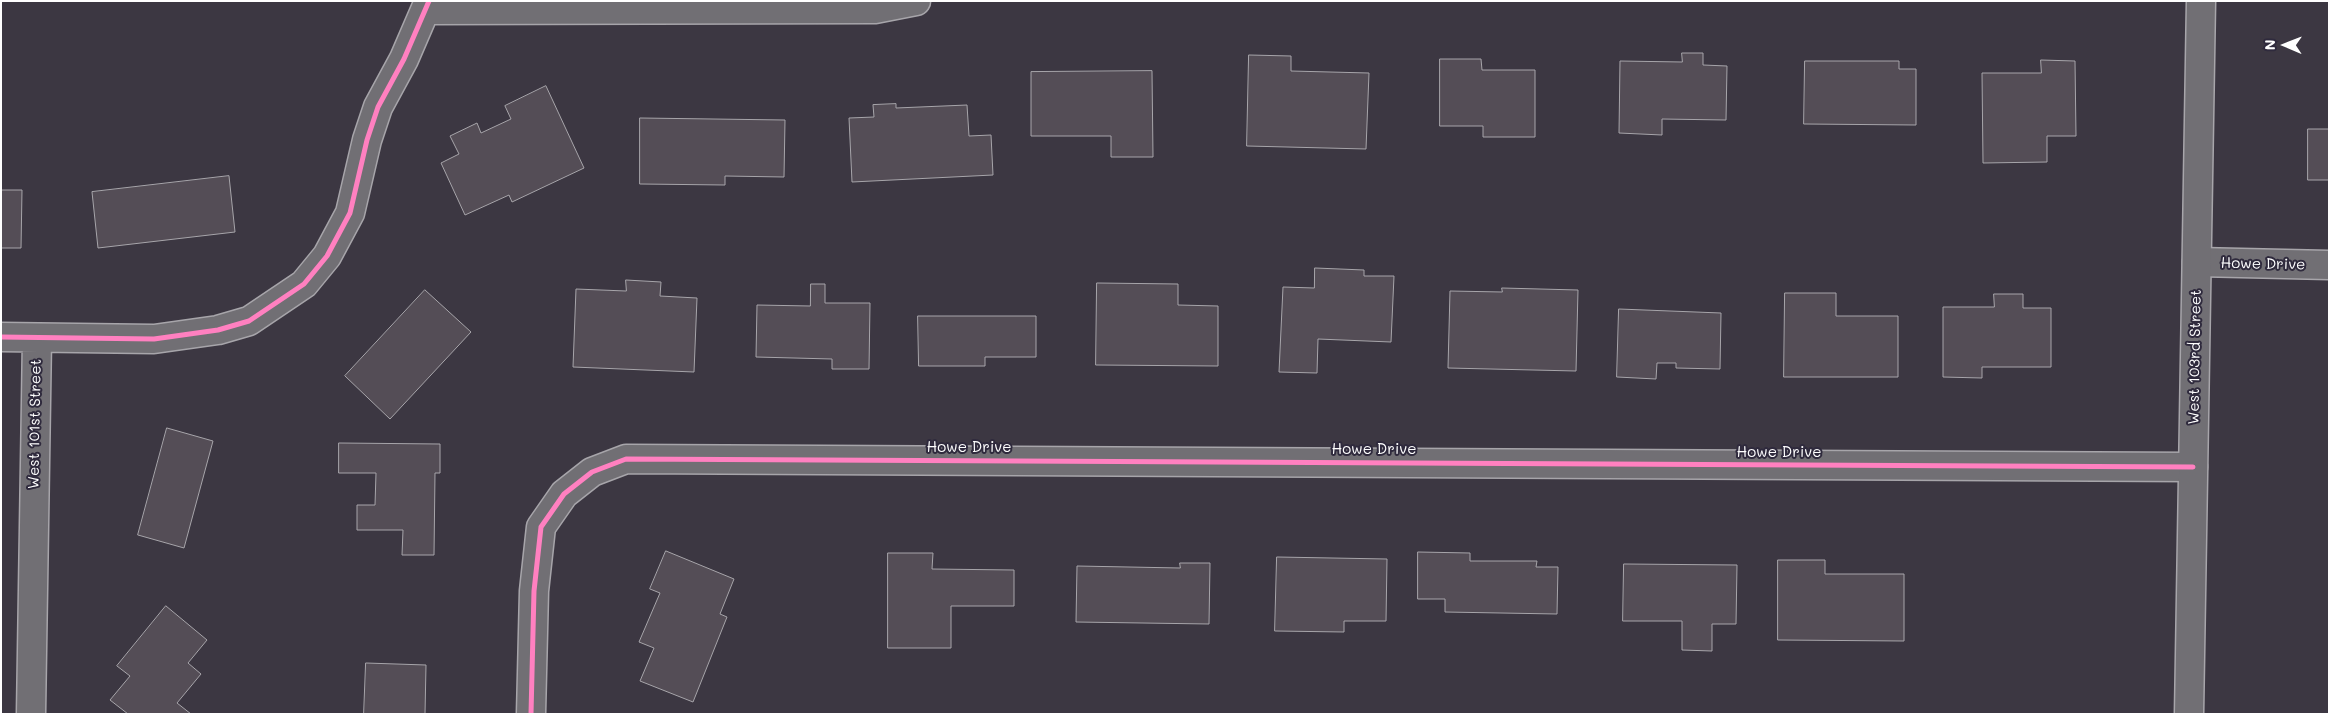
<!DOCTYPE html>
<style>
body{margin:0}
#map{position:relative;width:2330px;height:715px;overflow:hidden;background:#3c3742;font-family:Mali,sans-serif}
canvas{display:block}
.frame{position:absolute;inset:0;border:2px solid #fff;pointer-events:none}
.north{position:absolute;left:2260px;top:20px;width:50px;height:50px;-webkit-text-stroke:4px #2f2a3d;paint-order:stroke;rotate:271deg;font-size:14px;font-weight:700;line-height:20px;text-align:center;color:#fff}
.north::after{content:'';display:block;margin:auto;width:18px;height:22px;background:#fff;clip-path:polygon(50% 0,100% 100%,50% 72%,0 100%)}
</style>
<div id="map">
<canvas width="2330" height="715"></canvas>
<div class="frame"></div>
<div class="north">N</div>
</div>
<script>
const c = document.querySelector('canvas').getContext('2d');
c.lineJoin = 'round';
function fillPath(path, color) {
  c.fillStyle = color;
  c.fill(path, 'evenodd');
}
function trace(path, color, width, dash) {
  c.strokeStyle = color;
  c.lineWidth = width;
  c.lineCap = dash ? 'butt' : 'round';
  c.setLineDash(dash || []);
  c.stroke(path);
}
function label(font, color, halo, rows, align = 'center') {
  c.font = font + ' Mali,sans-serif';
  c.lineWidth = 4;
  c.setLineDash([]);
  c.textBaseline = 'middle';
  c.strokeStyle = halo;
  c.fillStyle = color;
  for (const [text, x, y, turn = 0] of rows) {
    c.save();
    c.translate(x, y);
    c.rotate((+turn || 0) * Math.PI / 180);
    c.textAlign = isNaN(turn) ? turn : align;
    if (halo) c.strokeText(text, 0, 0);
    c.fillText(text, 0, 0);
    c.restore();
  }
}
const building = new Path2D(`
 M1682,53H1703V65L1727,66L1726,120L1662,119V135L1619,133L1620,61L1682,62Z
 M1249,55L1291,56V71L1369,73L1366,149L1247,146Z
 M1440,59H1481L1482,70H1535V137H1483V126H1440Z
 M2041,60L2075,61L2076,136H2047V162L1983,163L1982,73H2041Z
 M1805,61H1899V69H1916V125L1804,124Z
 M1152,71L1153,157H1111V136H1031V72Z
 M546,86L584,168L512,202L509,195L465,215L441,163L459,154L450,136L477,123L481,133L511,119L505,106Z
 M896,104V108L967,105L969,136L991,135L993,175L852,182L849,118L874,117L873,105Z
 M640,118L785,120L784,177L725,176V185L640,184Z
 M2308,129H2329V180H2308Z
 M229,176L235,232L98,248L92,192Z
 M1,190H22L21,248H1Z
 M1315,268L1364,270V276H1394L1391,342L1318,339L1317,373L1279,372L1283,287L1314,288Z
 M626,280L661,282L660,296L697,298L694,372L573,367L576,289L626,291Z
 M1097,283L1178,284V305L1218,306V366L1096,365Z
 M811,284H825V303H870L869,369H832V359L756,357L757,305L810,306Z
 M1502,288L1578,290L1576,371L1448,368L1450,291L1502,292Z
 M425,290L471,332L390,419L345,376Z
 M1785,293H1836V316H1898V377H1784Z
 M1994,294H2023V308H2051V367H1982V378L1943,377V307H1994Z
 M1619,309L1721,313L1720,369L1676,368V363H1657L1656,379L1617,377Z
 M918,316H1036V357H985V366H919Z
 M167,428L213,441L184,548L138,535Z
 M339,443L440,444V473H435L434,555H402L403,530H357V505H375L376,473H339Z
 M666,551L734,579L720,614L727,617L693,702L640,681L654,648L639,642L660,593L650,589Z
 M1418,552L1470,553V561H1537L1536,567H1558L1557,614L1445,612V599H1418Z
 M888,553H933L932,569L1014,570V606H951V648H888Z
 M1277,557L1387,559L1386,621H1344V632L1275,631Z
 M1778,560H1825V574H1904V641L1778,640Z
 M1180,563H1210L1209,624L1076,622L1077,566L1180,568Z
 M1624,564L1737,565L1736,624H1712V651L1682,650V621H1623Z
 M166,606L207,640L188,663L201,674L177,703L191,714H128L110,700L130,676L117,666Z
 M366,663L426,665L425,714H364Z`);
fillPath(building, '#544d56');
trace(building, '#a7a5aa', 1);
const minor = new Path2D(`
 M426,10L875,9L916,1
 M2197,262L2329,265
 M1,337L154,339L218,330L249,321L304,284L327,256L350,213L367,140L378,107L404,59L429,1
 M31,714L37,338
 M531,714L534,591L541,527L564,494L592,472L626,459L2193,467`);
const secondary = new Path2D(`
 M2189,714L2201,1`);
trace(minor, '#a7a5aa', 31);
trace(secondary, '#a7a5aa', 31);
trace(minor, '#716f74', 28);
trace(secondary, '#716f74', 28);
trace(new Path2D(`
 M1,337L154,339L218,330L249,321L304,284L327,256L350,213L367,140L378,107L404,59L429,1
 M531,714L534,591L541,527L564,494L592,472L626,459L2193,467`), '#ff80c0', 5);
label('15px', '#fff', '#2f2a3d', [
 ["Howe Drive",2263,264,1],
 ["West 103rd Street",2195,357,-89],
 ["West 101st Street",35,424,-89],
 ["Howe Drive",969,447],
 ["Howe Drive",1374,449],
 ["Howe Drive",1779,452]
]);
</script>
